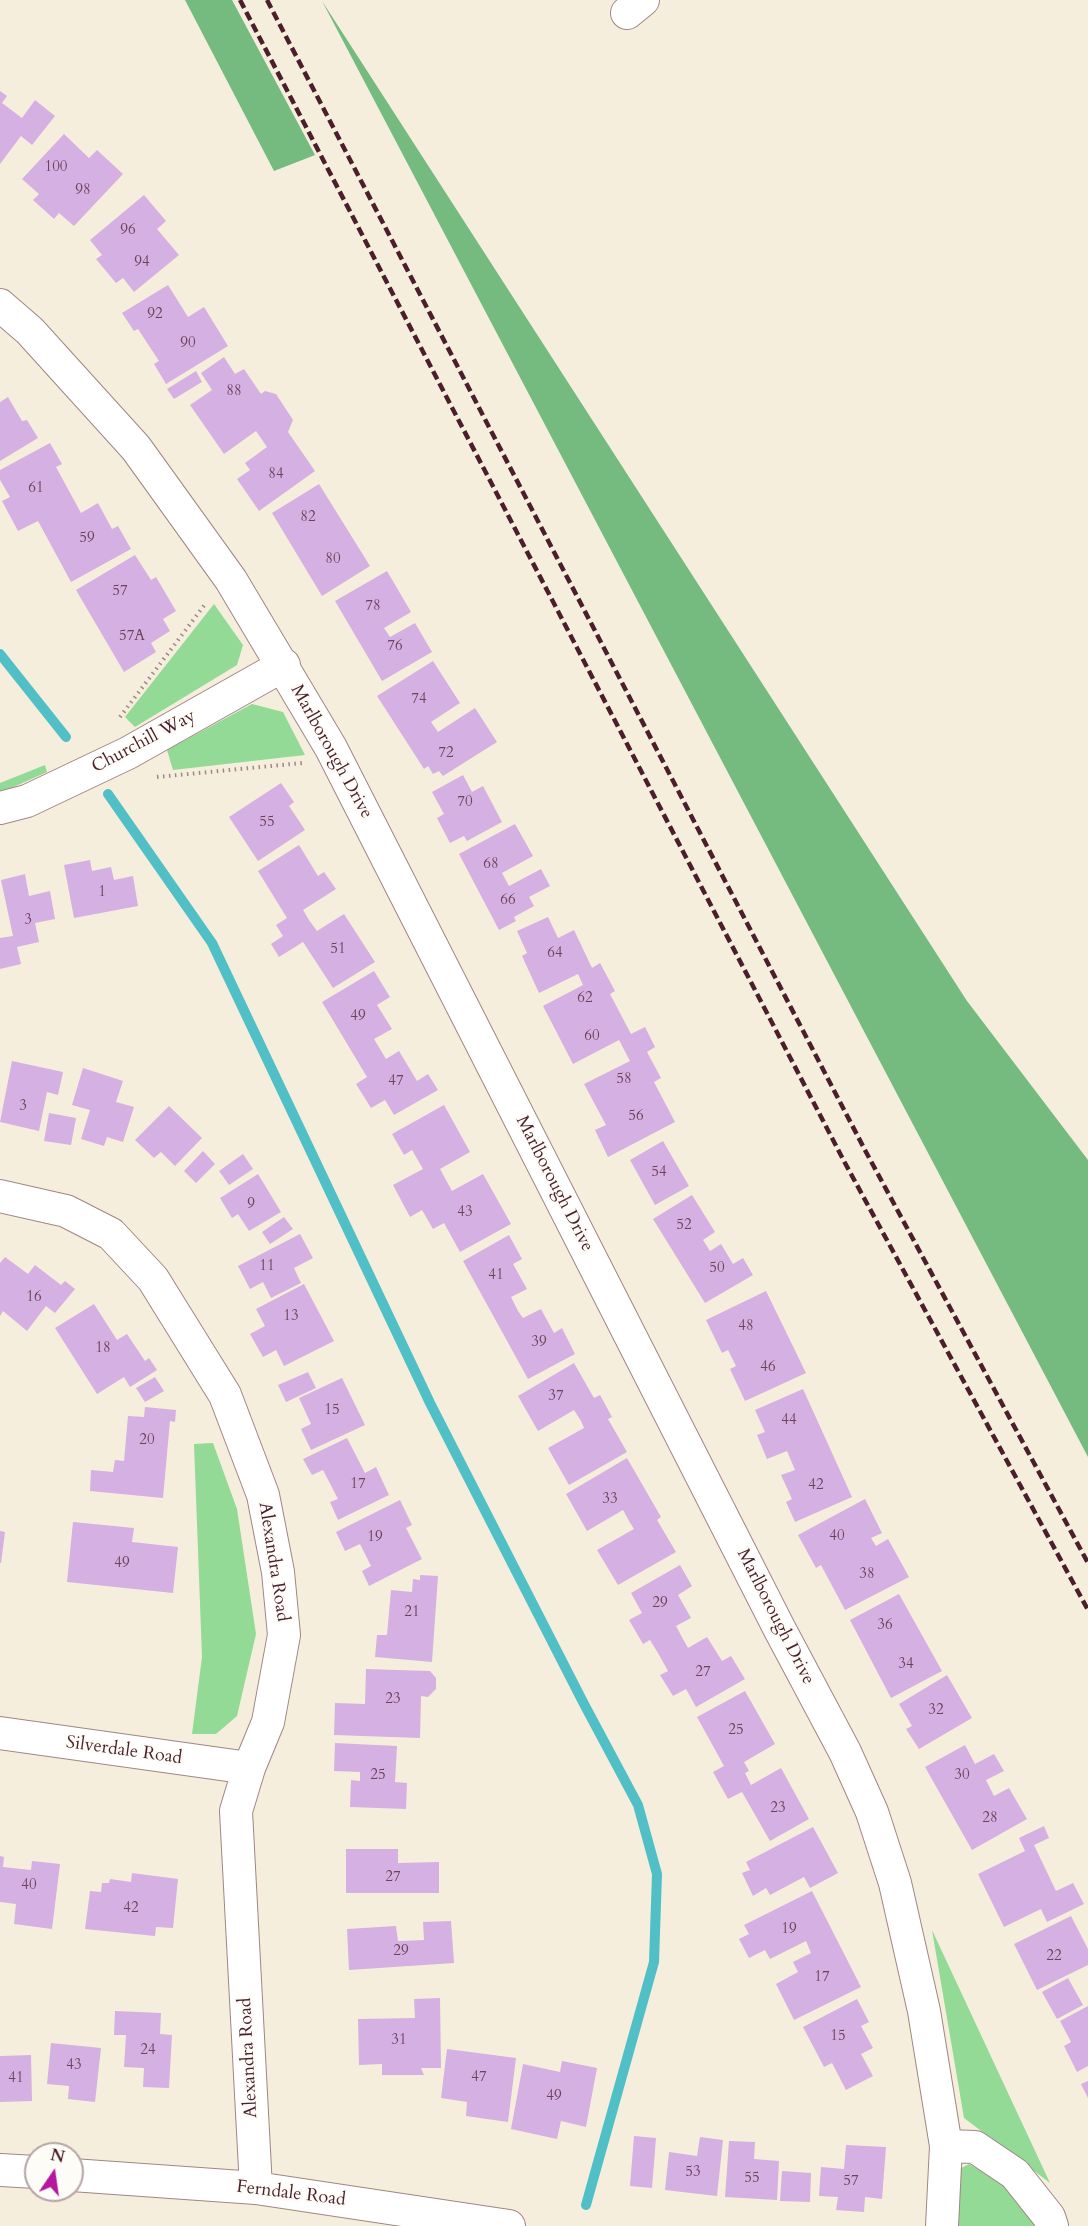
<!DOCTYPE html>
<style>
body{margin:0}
#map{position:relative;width:1088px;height:2226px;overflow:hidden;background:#f6eedc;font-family:Cardo,serif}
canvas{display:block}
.north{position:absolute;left:24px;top:2142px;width:60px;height:60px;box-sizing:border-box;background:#fdfcf7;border:2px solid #b5a4a5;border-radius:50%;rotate:13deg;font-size:16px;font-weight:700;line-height:24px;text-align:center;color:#4a1f2b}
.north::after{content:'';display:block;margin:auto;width:21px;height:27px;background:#b5179e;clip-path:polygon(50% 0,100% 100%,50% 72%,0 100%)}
</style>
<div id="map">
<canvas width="1088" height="2226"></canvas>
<div class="north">N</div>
</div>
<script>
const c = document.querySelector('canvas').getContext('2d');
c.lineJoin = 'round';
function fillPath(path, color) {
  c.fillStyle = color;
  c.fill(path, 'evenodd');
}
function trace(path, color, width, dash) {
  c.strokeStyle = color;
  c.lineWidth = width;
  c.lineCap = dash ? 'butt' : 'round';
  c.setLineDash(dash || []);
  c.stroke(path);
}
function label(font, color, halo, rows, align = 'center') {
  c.font = font + ' Cardo,serif';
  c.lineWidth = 5;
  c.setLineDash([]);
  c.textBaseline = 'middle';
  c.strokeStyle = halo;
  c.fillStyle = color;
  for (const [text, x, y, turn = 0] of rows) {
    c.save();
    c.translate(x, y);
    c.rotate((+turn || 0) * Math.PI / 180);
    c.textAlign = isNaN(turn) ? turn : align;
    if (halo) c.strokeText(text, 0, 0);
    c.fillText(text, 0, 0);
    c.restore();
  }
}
fillPath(new Path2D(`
 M214,604L243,645L237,665L135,727L125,717Z
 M252,704L283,712L305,755L173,770L167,750Z
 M45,765L47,772L0,793V783Z
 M213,1443L237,1509L256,1634L237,1716L216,1734H192L202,1657L194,1444Z
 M932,1930L1050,2183L964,2118Z
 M969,2164L1009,2186L1038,2226H954V2172Z`), '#92da95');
fillPath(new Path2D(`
 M185,0H232L315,155L274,171Z
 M322,1L967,1001L1088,1160V1457Z`), '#75ba7e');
trace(new Path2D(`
 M0,654L66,737
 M108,794L212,943L430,1403L584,1704L638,1805L657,1874L654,1962L586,2205`), '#51bfc6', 10);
fillPath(new Path2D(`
 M0,91L7,96L2,103L22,118L35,100L55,116L32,145L21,136L0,164Z
 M64,134L89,158L97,150L123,174L74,226L59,213L54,219L33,200L39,194L22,179Z
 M144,195L166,221L157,229L179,255L134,292L123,278L116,283L96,259L102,255L90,240Z
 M168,285L188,317L204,307L228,346L166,384L154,364L159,361L138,329L134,331L122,313Z
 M224,357L235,374L244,369L261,394L265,391L276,394L293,420L288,432L315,471L259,511L237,479L250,470L245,463L267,447L256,431L224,454L190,405L212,390L201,373Z
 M196,371L202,382L174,399L167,389Z
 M8,397L22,421L27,420L38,438L0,461V402Z
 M50,443L62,464L56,467L81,513L98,503L112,529L118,526L131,549L71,582L38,521L18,531L2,501L10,497L0,480V470Z
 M319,484L370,566L322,596L272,513Z
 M135,555L151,580L156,577L176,611L163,619L170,631L151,643L156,652L124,672L76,590Z
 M387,571L411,612L384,628L390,637L415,623L432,652L382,681L335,601Z
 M433,661L460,703L431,722L438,732L475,708L497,742L443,776L439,771L433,774L428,766L424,769L377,696Z
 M463,775L472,792L483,786L502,822L467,841L464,836L450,843L437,818L444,814L432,792Z
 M281,783L294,802L289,806L305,830L258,861L229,817Z
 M515,824L533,856L502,873L509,886L541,869L550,886L529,897L534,906L514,917L516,921L499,930L459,854Z
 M299,845L318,876L324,872L336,889L303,910L309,920L317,931L344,914L375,962L333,988L303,942L279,957L271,944L283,936L276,925L287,918L258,871Z
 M90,860L92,871L111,867L114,880L133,876L138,906L74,918L64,865Z
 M25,874L29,896L50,891L55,919L35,923L39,942L17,947L21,964L0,969V938L13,936L1,880Z
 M548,917L558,938L574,930L592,968L600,963L615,991L610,994L631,1034L645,1027L655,1047L647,1052L661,1078L654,1082L675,1122L608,1157L595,1130L606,1125L584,1084L630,1061L619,1040L573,1064L543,1006L583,985L578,974L539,993L522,956L527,953L517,931Z
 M374,971L390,997L377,1005L392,1029L374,1039L386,1059L399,1051L417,1081L428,1074L438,1090L394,1115L385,1100L371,1108L356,1084L367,1077L322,1002Z
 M12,1061L63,1072L58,1095L47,1092L39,1131L0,1122Z
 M83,1068L123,1081L116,1102L134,1107L123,1142L107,1137L104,1146L81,1139L90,1110L72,1105Z
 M444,1105L470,1152L440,1169L452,1191L483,1174L511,1224L460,1252L444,1223L433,1229L422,1210L410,1217L393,1185L423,1169L412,1150L404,1155L392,1134Z
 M169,1106L202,1138L175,1166L161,1152L154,1158L135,1140Z
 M49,1113L76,1118L71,1145L44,1141Z
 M663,1141L689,1186L655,1205L630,1160Z
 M203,1151L215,1164L196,1183L184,1171Z
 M243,1154L253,1169L229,1185L219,1171Z
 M258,1174L281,1212L249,1231L238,1214L232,1218L220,1198Z
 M692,1195L715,1232L703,1240L710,1251L721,1244L733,1264L743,1258L753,1275L705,1303L653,1219Z
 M284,1217L293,1229L270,1244L262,1232Z
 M300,1234L313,1258L294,1268L301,1283L271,1298L263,1282L250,1289L238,1266Z
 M509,1235L522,1259L513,1264L527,1289L511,1297L518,1311L523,1318L541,1309L554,1333L562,1328L575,1354L528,1379L463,1261Z
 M5,1257L28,1274L35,1265L61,1285L65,1281L75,1289L55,1313L46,1306L27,1331L3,1311L0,1316V1263Z
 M304,1284L334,1341L284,1366L276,1350L263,1357L250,1334L265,1326L256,1309Z
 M766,1291L806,1373L745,1401L730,1369L736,1366L728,1350L722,1353L706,1320Z
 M94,1304L117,1340L127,1334L145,1361L149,1358L157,1370L130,1387L124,1377L97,1394L55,1328Z
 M574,1363L594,1398L600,1395L612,1417L608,1419L627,1452L569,1485L548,1448L584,1428L581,1421L574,1410L538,1431L518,1396Z
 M308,1372L316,1388L286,1402L278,1385Z
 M155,1377L164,1391L145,1402L136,1388Z
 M342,1378L365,1425L311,1450L301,1429L311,1424L299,1398Z
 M803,1389L852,1497L795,1522L786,1502L792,1499L781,1475L795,1470L787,1451L767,1459L757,1435L765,1432L755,1410Z
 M145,1407L176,1410L175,1422L170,1421L163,1498L90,1491L91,1470L113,1472L115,1460L124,1461L128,1416L144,1417Z
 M347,1438L365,1473L376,1467L389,1495L338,1520L330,1502L338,1499L323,1470L312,1475L303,1459Z
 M627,1458L661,1517L657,1520L676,1552L618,1585L597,1550L634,1529L629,1521L623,1510L587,1531L566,1494Z
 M865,1499L882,1533L871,1538L876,1546L888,1539L909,1577L845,1610L821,1565L816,1568L798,1535Z
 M400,1500L412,1525L406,1528L422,1559L369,1586L362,1571L371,1566L360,1544L345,1551L336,1532Z
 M73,1522L134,1528L132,1542L178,1547L173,1593L67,1582Z
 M0,1531L5,1532L1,1563H0Z
 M680,1565L692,1586L678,1595L691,1618L676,1626L683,1639L688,1648L707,1637L722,1661L731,1656L745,1679L696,1707L686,1689L673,1696L660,1675L668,1671L658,1653L650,1640L643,1644L629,1620L642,1613L631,1593Z
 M420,1575L438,1576L432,1662L375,1657L377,1635H387L391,1590L412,1592L413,1579L420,1580Z
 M899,1594L942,1671L891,1698L850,1620Z
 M366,1669L430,1671L436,1678V1689L428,1697L421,1696L420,1738L334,1735L335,1703L365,1704Z
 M947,1675L972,1718L919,1749L906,1729L912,1726L899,1704Z
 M745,1691L775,1744L744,1762L749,1771L745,1773L751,1785L781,1768L809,1819L770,1841L742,1792L728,1799L713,1772L724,1766L697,1717Z
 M335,1743L397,1746L395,1782L407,1783L406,1809L350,1807L351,1780L360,1781V1772L334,1771Z
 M965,1745L975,1764L994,1754L1004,1771L986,1780L994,1796L1009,1788L1027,1819L972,1850L925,1767Z
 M1044,1826L1049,1838L1034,1845L1056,1891L1073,1883L1084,1904L1047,1922L1041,1909L1004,1927L978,1874L1025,1851L1019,1838Z
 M813,1827L838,1873L810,1888L804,1877L770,1895L766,1888L753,1896L742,1873L750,1870L746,1862Z
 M346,1849H398V1863L439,1862V1893H346Z
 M0,1856L4,1857L3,1867L31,1870L32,1861L60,1864L52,1929L14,1924L16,1904L0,1902Z
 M132,1873L178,1879L173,1928L156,1927L155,1936L85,1929L90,1891L101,1892L102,1883H109L110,1879L131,1882Z
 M812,1891L861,1987L794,2020L776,1984L798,1972L793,1962L811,1953L806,1941L770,1959L765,1950L749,1958L739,1939L749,1934L744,1925Z
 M1071,1916L1088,1949V1965L1037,1990L1014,1944Z
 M451,1921L454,1963L349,1970L347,1929L396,1926L398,1941L424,1940L423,1922Z
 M1068,1978L1083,2005L1057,2019L1042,1992Z
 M440,1998L441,2068H421L424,2075H382V2064L359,2065L358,2019L415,2018L414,1999Z
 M857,1999L869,2022L861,2026L873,2048L861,2054L873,2076L846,2090L832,2063L824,2067L803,2027Z
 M1088,2006V2066L1077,2072L1064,2046L1071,2042L1060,2021Z
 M115,2011L161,2013L160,2034L172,2035L169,2088L143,2087L144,2068L124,2067L126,2035H114Z
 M51,2043L101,2048L95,2102L68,2099L69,2086L47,2084Z
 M447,2049L516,2058L508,2122L466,2116L467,2102L441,2098Z
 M31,2055L32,2101L0,2102V2056Z
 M562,2061L597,2068L586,2127L561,2121L557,2139L511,2129L523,2064L560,2072Z
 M1088,2081V2098L1081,2084Z
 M634,2136L656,2138L652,2188L630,2186Z
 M700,2137L723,2140L717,2196L665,2190L669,2152L697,2156Z
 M729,2141L755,2142L754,2159L779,2161L777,2200L725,2197Z
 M846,2145L886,2147L882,2199L865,2197L864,2212L836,2210L838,2197L819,2196L821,2167L844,2169Z
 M782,2171L811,2173L810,2202L780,2201Z`), '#d5b0e2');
const street = new Path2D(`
 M627,13L643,0
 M0,305L30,331L136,448L231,580L331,748L779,1628L845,1752L872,1812L895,1883L924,2011L946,2146L942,2226
 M0,808L27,801L128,753L284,665
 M0,1196L66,1211L111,1234L153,1279L225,1395L263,1495L278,1572L284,1635L268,1722L249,1768L236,1811L256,2188
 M0,1733L249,1768
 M946,2146L975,2147L1015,2174L1049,2217L1052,2226
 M0,2170L36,2172
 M72,2175L256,2188L509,2226`);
trace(street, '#a08684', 34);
trace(new Path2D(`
 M120,717L206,603
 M157,777L302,763`), '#a08684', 4, [1.5, 4.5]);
trace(street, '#fff', 32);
trace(new Path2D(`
 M240,0L845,1163L1088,1610
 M267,0L866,1152L1088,1563`), '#4a1f2b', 4.5, [9, 4.5]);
label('15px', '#6d4359', null, [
 ["100",56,168],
 ["98",83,191],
 ["96",128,231],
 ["94",142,263],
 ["92",155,315],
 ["90",188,344],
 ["88",234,392],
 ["84",276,475],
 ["61",36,489],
 ["82",308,518],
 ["59",87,539],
 ["80",333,560],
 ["57",120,592],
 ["78",373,607],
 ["57A",132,637],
 ["76",395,647],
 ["74",419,700],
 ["72",446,754],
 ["70",465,803],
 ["55",267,823],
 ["68",491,865],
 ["1",102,893],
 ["66",508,901],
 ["3",28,921],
 ["51",338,950],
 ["64",555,954],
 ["62",585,999],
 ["49",358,1017],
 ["60",592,1037],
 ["58",624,1080],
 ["47",396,1082],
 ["3",23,1107],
 ["56",636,1117],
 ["54",659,1173],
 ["9",251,1205],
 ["43",465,1213],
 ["52",684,1226],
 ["11",267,1267],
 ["50",717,1269],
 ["41",496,1276],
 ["16",34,1298],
 ["13",291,1317],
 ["48",746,1327],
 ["39",539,1343],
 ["18",103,1349],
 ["46",768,1368],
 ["37",556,1397],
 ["15",332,1411],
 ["44",789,1421],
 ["20",147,1441],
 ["17",358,1485],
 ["42",816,1486],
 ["33",610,1500],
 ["40",837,1537],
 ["19",375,1538],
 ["49",122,1564],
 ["38",867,1575],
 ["29",660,1604],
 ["21",412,1613],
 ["36",885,1626],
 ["34",906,1665],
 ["27",703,1673],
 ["23",393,1700],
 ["32",936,1711],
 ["25",736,1731],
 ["25",378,1776],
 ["30",962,1776],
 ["23",778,1809],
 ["28",990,1819],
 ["27",393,1878],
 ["40",29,1886],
 ["42",131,1909],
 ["19",789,1930],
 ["29",401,1952],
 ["22",1054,1957],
 ["17",822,1978],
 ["15",838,2037],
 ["31",399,2041],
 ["24",148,2051],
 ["43",74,2066],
 ["47",479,2078],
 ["41",16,2079],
 ["49",554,2097],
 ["53",693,2173],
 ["55",752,2179],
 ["57",851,2182]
]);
label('18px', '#4a1f2b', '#fdfcf7', [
 ["Churchill Way",144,742,-28],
 ["Marlborough Drive",331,752,61],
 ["Marlborough Drive",554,1184,63],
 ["Alexandra Road",273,1562,81],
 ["Marlborough Drive",775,1617,63],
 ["Silverdale Road",124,1751,8],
 ["Alexandra Road",249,2058,-93],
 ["Ferndale Road",291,2194,7]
]);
</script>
